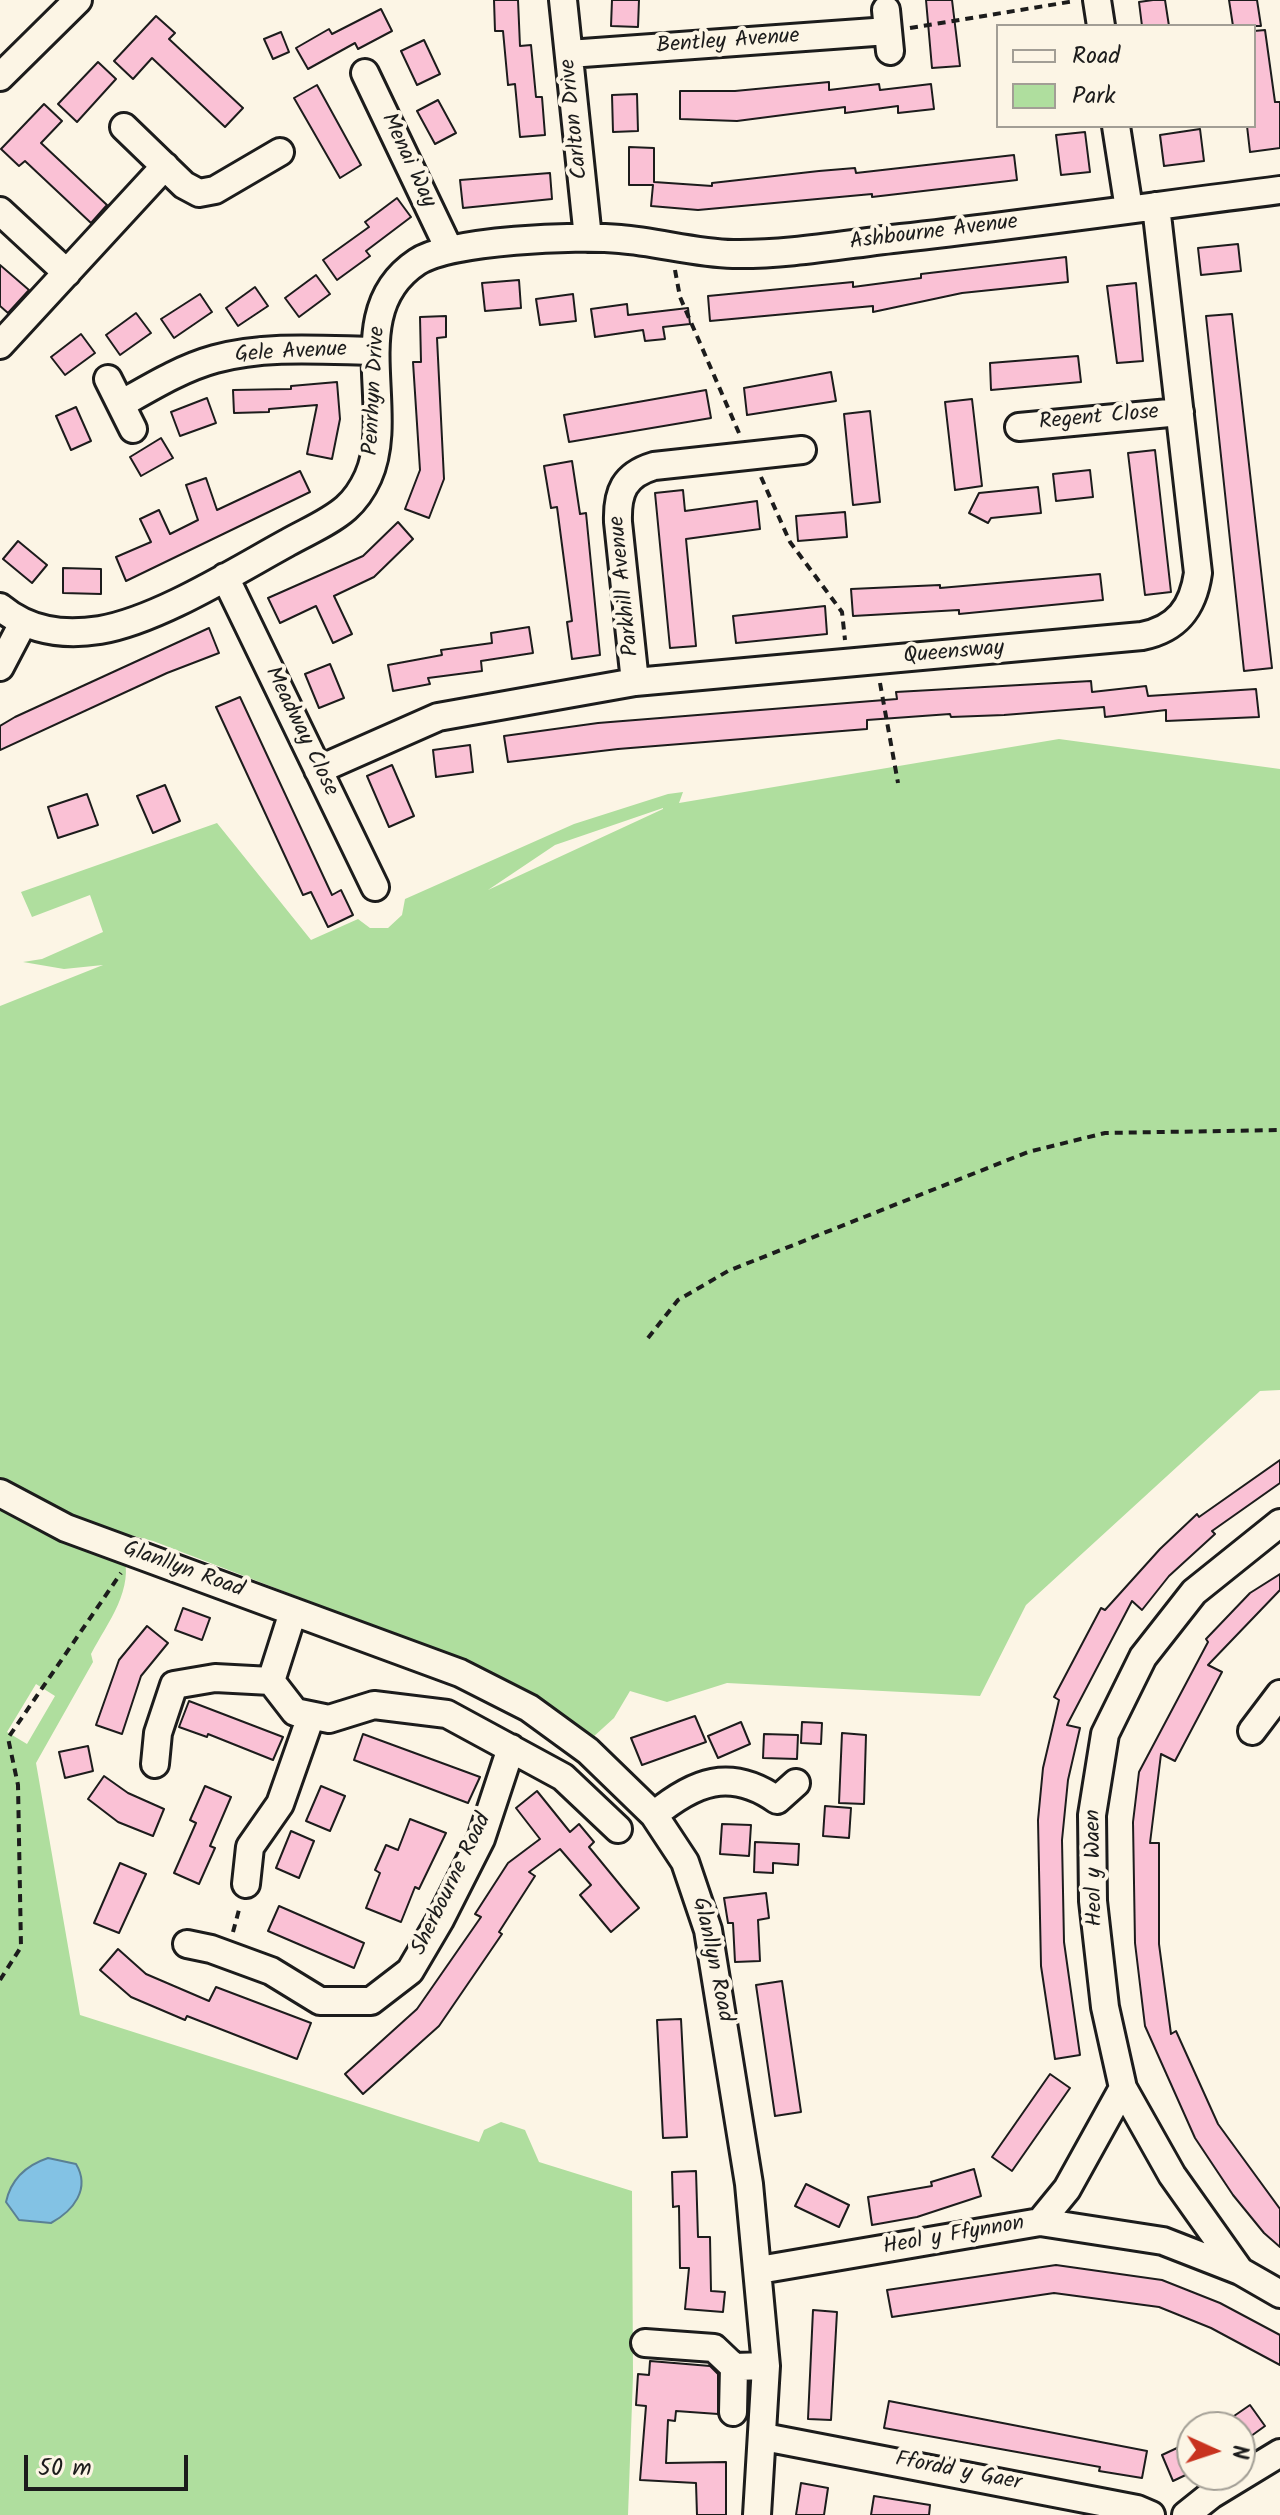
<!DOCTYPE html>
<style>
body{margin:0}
#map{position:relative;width:1280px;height:2515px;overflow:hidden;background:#fcf5e5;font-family:Kalam,sans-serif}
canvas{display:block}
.legend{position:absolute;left:996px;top:24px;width:260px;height:104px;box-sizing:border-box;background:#fcf5e5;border:2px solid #a29e95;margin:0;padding:10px 14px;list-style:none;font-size:24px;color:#1c1c1c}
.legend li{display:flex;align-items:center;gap:16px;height:40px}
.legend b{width:40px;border:2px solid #a29e95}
.north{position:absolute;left:1176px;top:2411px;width:80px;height:80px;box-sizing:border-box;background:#fcf5e5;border:2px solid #a29e95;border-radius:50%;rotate:93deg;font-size:22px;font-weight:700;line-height:32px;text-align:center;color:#1c1c1c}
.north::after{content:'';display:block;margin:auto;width:28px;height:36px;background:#c8321e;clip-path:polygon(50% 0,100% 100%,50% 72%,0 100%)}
.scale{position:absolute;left:24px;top:2455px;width:164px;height:36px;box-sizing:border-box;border:4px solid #1c1c1c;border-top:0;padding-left:10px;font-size:24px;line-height:28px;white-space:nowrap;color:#1c1c1c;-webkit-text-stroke:6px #fcf5e5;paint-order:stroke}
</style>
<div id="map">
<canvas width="1280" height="2515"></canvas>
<ul class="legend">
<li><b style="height:10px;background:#fcf5e5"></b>Road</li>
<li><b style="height:22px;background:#afde9e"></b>Park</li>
</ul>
<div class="north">N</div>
<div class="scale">50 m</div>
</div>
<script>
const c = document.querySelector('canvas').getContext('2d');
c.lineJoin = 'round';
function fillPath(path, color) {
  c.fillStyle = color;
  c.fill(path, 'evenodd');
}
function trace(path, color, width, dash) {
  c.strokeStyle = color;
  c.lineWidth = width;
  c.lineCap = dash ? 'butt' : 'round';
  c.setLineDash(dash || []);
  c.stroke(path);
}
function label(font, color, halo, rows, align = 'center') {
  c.font = font + ' Kalam,sans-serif';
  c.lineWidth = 8;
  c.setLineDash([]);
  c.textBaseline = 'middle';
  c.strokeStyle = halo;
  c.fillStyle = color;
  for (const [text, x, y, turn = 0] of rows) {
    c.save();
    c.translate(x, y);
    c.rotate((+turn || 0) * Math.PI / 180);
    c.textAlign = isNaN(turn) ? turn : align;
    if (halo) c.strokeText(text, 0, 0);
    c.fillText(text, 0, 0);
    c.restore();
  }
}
fillPath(new Path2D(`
 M1059,739L1280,769V1390L1260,1391L1026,1605L980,1696L727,1683L667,1702L630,1691L614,1718L592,1738L468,1662L153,1541L72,1520L0,1485V1006L103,965L64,969L23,962L42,959L103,932L90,895L32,917L21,892L217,823L311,940L358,919L370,928H388L402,915L405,899L574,824L668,794L683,792L679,803ZM663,808V809L488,890L555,845Z
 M0,1499L123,1552C135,1589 108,1622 91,1654L93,1662L36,1763L80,2015L479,2142L484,2130L501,2122L525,2130L539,2162L632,2191L633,2376L628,2515H0ZM36,1684L55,1696L27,1744L7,1732Z`), '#afde9e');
const water = new Path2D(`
 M48,2158L76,2164C91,2189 73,2211 51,2223L19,2220L6,2202C11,2179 27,2165 48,2158Z`);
fillPath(water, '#83c2e4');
trace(water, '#5a8094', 2);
const building = new Path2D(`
 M494,0H518L520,46L531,45L536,97H542L545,135L520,137L515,84L508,85L503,31H495Z
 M612,0H639L638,27L611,26Z
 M926,0H952L960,66L932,68Z
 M1153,0H1165L1169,26H1142L1139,2Z
 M1229,0H1257L1261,26H1233Z
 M381,9L392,31L358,49L355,43L308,69L296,48L329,29L332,34Z
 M156,16L175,33L169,39L243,108L225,127L152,58L133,79L114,61Z
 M1265,30L1275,102H1280V148L1250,152L1247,126H1254V31Z
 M281,32L289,52L273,59L264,39Z
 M424,40L440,74L417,85L401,51Z
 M98,62L116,79L77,122L58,104Z
 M829,82V90L879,84L880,90L931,84L934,109L898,113V106L845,113V107L737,121L680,119V91H735Z
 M317,85L361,165L340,178L294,98Z
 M637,94L638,131L613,132L612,95Z
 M438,100L456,133L435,144L417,111Z
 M44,104L62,121L41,143L107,205L91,223L25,161L19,166L1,149Z
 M1200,129L1204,161L1164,166L1160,135Z
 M1085,132L1090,172L1061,175L1056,135Z
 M629,147L654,148V182L712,186V183L819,171L855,168L856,173L1014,155L1017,180L872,197V194L698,210L651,206L653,185H629Z
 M550,173L552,199L463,208L460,180Z
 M397,198L411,217L366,251L370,256L337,280L323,260L369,227L365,222Z
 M1238,244L1241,271L1201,275L1198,248Z
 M1066,257L1068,282L962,293L873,312V306L710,321L708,296L853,282V287L921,278V274Z
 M0,265L29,290L8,313L0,306Z
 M316,275L330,294L299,317L285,298Z
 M519,280L521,308L485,311L482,283Z
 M1136,283L1143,361L1117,363L1107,286Z
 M255,287L268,306L238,326L226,308Z
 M200,294L212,312L174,338L161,319Z
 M573,294L576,321L540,325L536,299Z
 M627,304L628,315L688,308L690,324L663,327L665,339L645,341L643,330L595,337L591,309Z
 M136,313L151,333L120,355L106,335Z
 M1232,314L1272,668L1244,671L1206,316Z
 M446,316V337L437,338L444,479L429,518L405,509L420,470L413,362H421L420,317Z
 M81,334L95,353L65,375L51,357Z
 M1078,356L1081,382L991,390L990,363Z
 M831,372L836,401L747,415L744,388Z
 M337,382L340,419L332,459L307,454L317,405L269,409V412L234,413L233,390L291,389V386Z
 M706,390L711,418L569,442L564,415Z
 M207,398L216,423L180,436L171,412Z
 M972,399L982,486L955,490L945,402Z
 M76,407L91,441L71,450L56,416Z
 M870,411L880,502L853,505L844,414Z
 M161,438L173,458L141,476L130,457Z
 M1155,450L1171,592L1145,595L1128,453Z
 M572,461L580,514L586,513L600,655L572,659L567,622L572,621L557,507L551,508L544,466Z
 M1090,470L1093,497L1056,501L1053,474Z
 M300,471L310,492L126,581L116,557L151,542L140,519L159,510L170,534L198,520L186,485L206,478L217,510Z
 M1038,487L1041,513L991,518L988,523L969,513L979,493Z
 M683,490L685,511L757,501L760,529L686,539L696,646L670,648L655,493Z
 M845,512L847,537L798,541L796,516Z
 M398,522L413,539L374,577L334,596L352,634L333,643L316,606L280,623L268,598L363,556Z
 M18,541L47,565L32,583L3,559Z
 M63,568L101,569V594L63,593Z
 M1100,574L1103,600L959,614V610L853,616L851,589L940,585V588Z
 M825,606L827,634L736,643L733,616Z
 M529,627L533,653L481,661L482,671L428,678L430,684L393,691L388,665L442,655L441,650L492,643L491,633Z
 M209,628L219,653L167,673L0,750V726L15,717Z
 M330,664L344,698L319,708L305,674Z
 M1091,681L1092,692L1146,686L1148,696L1256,689L1259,717L1166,721V710L1105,717L1104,707L1004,715L951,717L950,714L867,720V729L618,749L508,762L504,736L598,723L897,699L896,692Z
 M240,697L332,895L341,890L353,915L328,927L311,892L303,895L216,707Z
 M470,745L473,772L436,777L433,750Z
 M392,765L414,816L389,827L367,776Z
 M165,785L180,821L153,833L137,796Z
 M87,794L98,825L58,838L48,807Z
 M1280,1460V1483L1212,1531L1215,1534L1169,1576L1142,1610L1132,1601L1067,1725L1080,1728L1068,1780L1062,1840L1064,1942L1080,2055L1055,2059L1041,1966L1038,1820L1043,1768L1059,1700L1054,1697L1101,1608L1105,1610L1160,1549L1197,1514L1199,1517Z
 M1280,1574V1590L1208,1665L1222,1672L1175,1761L1161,1754L1150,1843H1159V1944L1171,2034L1176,2031L1218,2124L1280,2209V2247L1264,2233L1233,2195L1195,2138L1145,2026L1135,1943L1133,1822L1139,1772L1208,1642L1206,1639L1250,1593Z
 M183,1608L210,1618L202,1640L175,1630Z
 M147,1626L168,1643L141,1676L122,1734L96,1725L119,1660Z
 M189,1701L283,1737L273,1760L208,1734L207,1737L179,1727Z
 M695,1716L706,1742L642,1765L631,1738Z
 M741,1722L750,1744L718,1758L708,1736Z
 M802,1722L822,1723L821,1744L801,1743Z
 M842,1733L866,1735L864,1804L839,1803Z
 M363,1734L480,1777L468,1803L354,1760Z
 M764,1734L798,1735L797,1759L763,1758Z
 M88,1746L93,1771L65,1778L59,1752Z
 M104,1776L128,1793L164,1809L153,1836L118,1822L88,1799Z
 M205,1786L231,1797L210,1846L215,1848L199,1884L174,1873L196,1823L190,1820Z
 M321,1786L345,1796L330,1831L306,1821Z
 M537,1791L570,1832L579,1824L594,1842L589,1847L639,1908L611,1932L580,1895L591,1885L560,1849L529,1872L535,1876L499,1932L502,1934L439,2026L363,2094L345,2074L417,2009L481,1917L475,1914L508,1863L540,1839L516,1808Z
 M825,1806L851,1808L849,1838L823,1836Z
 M410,1819L446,1833L419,1889L415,1887L401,1922L366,1908L380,1873L375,1870L386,1845L398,1850Z
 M722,1824L751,1825L749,1856L720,1854Z
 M291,1831L314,1841L299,1878L276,1868Z
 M755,1842L799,1844L798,1865L773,1863V1873L754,1872Z
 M120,1863L146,1874L119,1933L94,1923Z
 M766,1893L769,1918L758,1920L760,1961L735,1962L733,1923H728L724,1898Z
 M279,1906L364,1943L354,1968L268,1931Z
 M118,1949L146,1974L209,2001L216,1987L311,2023L297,2059L187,2016L185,2020L131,1997L100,1970Z
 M782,1981L801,2112L775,2116L756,1985Z
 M681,2019L687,2137L663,2138L657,2020Z
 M1050,2074L1070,2088L1012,2171L992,2157Z
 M974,2169L981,2196L917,2217L872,2225L868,2197L932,2186L931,2182Z
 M696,2171L698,2237H710L711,2291L725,2292L723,2312L685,2309L689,2268H680L679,2206L673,2207L672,2172Z
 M806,2184L849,2205L839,2227L795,2206Z
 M1056,2265L1162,2280L1220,2303L1280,2335V2365L1211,2328L1159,2307L1054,2293L892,2317L887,2290Z
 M813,2310L837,2312L831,2420L808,2419Z
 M650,2361L710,2366L718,2374V2414L676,2411L675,2421L668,2420L666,2463L726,2462V2515H697L696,2483L640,2480L646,2406L636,2405L638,2374L649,2375Z
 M889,2401L1147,2451L1142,2478L1099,2471L1100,2467L884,2428Z
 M1250,2405L1265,2426L1240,2444V2427H1218Z
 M1192,2441V2472L1173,2481L1162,2455Z
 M801,2483L828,2488L824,2515H796Z
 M874,2496L930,2505L929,2515H871Z`);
fillPath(building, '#fac1d5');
trace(building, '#1c1c1c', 2);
const minor = new Path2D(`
 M563,0L588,238
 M1097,0L1101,26
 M886,10L890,51
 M569,54L888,31
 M365,73L449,249
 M0,77L78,0
 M1116,126L1129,209
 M124,127L184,185L199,193L215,190L280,152
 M0,211L67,273
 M0,345L165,166
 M108,379L133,429
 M121,404C151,387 182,368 215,359C266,345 323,350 375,351
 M1019,427L1180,412
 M225,577L375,887
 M0,607C29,631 62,636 100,630C158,620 234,572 287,543C306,532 329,523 346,508C355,500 363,488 368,477C398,410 342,312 417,262C450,240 578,235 620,239C658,242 695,253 733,254C789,255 846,244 901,238C1027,224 1154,206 1280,190
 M0,667L22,625
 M635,682L618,522C617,492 624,475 654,466L802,450
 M318,770L438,717L635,682L1142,636C1177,629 1193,608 1198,573L1156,206
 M0,1493L66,1528L460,1673L529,1708L588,1751L654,1815L685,1862L708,1930L749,2184L766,2366L757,2515
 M293,1612L271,1681L295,1712L329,1719L374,1705L447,1714L563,1777L618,1829
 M1252,1731L1280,1694
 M155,1764L158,1733L174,1685L215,1678L271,1681
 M654,1815C694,1782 730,1767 777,1800L796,1783
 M246,1884L250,1847L280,1804L311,1716
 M187,1944L211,1949L271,1971L320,2001H371L410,1971L440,1920L481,1839L511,1748
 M1040,2222L1067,2189L1123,2088
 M759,2270L1040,2222L1163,2241L1240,2271L1280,2294
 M1240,2271L1172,2175L1123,2088L1105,2007L1093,1901L1092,1815L1105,1734L1143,1657L1194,1592L1280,1523
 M645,2343L714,2348L734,2367L766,2366
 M733,2412L734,2367
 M764,2437L1137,2509L1151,2515
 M1186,2515L1211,2495L1280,2453`);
trace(minor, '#1c1c1c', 32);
trace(new Path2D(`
 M910,28L1075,1
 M675,270L680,297L739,433
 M761,477L790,542L842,612L845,640
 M880,683L898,783
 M648,1338L678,1300L728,1271L1028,1152L1105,1133L1280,1130
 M233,1932L240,1906
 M0,1980L21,1947L18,1785L8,1738L121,1573`), '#1c1c1c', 4, [8, 6]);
trace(minor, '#fcf5e5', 26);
label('22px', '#1c1c1c', '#fcf5e5', [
 ["Bentley Avenue",728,43,-4],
 ["Carlton Drive",576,119,-96],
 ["Menai Way",407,161,65],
 ["Ashbourne Avenue",934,234,-7],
 ["Gele Avenue",291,354,-3],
 ["Penrhyn Drive",376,391,-87],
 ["Regent Close",1099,419,-5],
 ["Parkhill Avenue",626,586,-96],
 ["Queensway",954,654,-5],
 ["Meadway Close",300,732,64],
 ["Glanllyn Road",183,1571,20],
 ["Heol y Waen",1096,1868,-91],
 ["Sherbourne Road",453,1885,-64],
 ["Glanllyn Road",711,1960,78],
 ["Heol y Ffynnon",954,2237,-10],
 ["Ffordd y Gaer",958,2473,11]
]);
</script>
